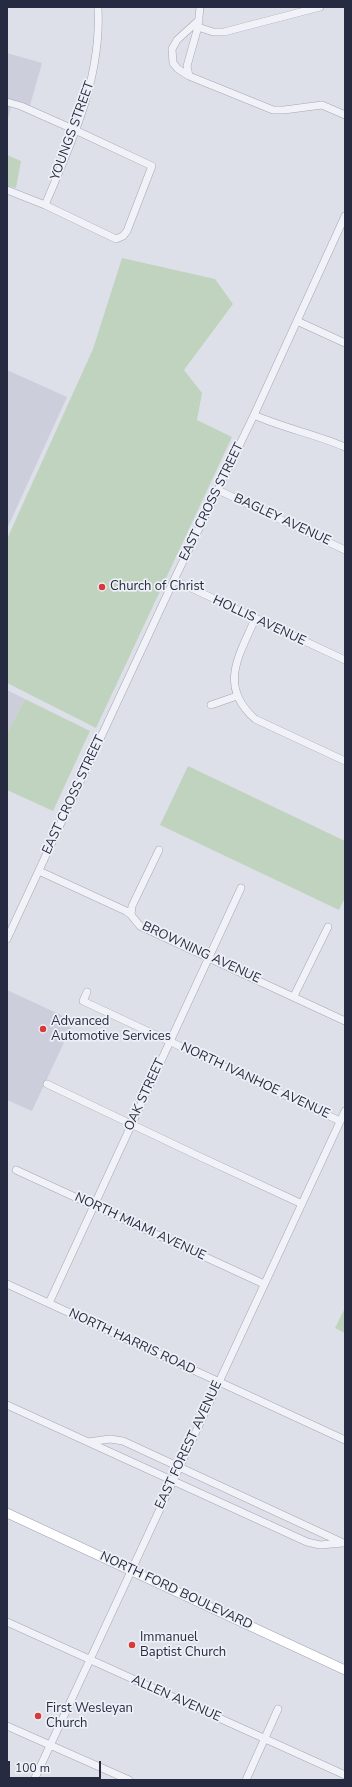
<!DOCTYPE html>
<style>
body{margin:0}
#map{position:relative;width:352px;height:1787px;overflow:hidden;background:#dee0e9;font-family:"Nunito Sans",sans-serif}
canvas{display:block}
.frame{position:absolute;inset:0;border:8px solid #262b41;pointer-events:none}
.scale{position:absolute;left:8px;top:1761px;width:93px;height:18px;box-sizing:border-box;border:2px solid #262b41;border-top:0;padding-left:5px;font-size:12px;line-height:14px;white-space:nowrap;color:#262b41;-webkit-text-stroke:3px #edf0f6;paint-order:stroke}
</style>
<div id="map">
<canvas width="352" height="1787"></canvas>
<div class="frame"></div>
<div class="scale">100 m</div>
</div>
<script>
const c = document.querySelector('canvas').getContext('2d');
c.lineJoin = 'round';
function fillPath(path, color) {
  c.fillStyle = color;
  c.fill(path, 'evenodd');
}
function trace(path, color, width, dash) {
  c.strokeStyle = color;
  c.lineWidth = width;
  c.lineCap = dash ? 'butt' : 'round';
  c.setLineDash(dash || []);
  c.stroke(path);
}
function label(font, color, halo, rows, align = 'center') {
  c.font = font + ' "Nunito Sans",sans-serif';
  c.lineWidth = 3.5;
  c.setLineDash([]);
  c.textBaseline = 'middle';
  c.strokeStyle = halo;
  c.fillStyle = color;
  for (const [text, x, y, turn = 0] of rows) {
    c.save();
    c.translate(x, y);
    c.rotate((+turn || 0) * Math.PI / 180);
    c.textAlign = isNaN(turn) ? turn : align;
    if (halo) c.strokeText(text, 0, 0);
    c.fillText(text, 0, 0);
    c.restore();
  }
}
fillPath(new Path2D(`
 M7,53L42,63L29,109L12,103L7,123Z
 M7,370L67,397L7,529Z
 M7,690L25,699L7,733Z
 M7,990L74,1021L32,1111L7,1100Z`), '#cccfdb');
fillPath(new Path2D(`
 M7,155L21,161L16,188L7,186Z
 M122,258L215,279L233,304L184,370L202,393L197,420L232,437L96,728L7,683V539L93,349Z
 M25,699L90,731L53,811L7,790V733Z
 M188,766L345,841V898L339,910L160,825Z
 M345,1308V1333L335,1328Z`), '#c0d3be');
const minor = new Path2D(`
 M200,7L198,27L187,66L189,76L273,110H284L322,105L345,115
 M198,27L213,32H224L320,7
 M189,76L178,69L173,63L172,49L177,40L199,20
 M7,102L21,106L75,130L152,166L127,231L123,236L116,239L45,205L7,190
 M45,205C72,142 102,77 98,7
 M297,321L345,343
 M254,415C283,428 315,434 345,447
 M218,490L345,550
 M174,580L345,660
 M255,619C239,656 218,686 255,719L345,761
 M211,705L237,696
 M39,871L126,911L131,915L140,926L345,1021
 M131,915L132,906L159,850
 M7,939L174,580L254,415L345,216
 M87,992L83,1001L340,1121
 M294,996L328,927
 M47,1084L192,1153L302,1204
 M16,1170L264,1284
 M7,1284L345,1440
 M49,1303L241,888
 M7,1405L307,1542L320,1545L343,1543
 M88,1442L110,1439L123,1441L341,1542
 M7,1622L345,1775
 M7,1726L129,1780
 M34,1780L345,1111
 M246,1780L278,1709`);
const major = new Path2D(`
 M7,1513L345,1670`);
trace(minor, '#a3a6b3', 8);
trace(major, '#9ca2b5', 10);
trace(minor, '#f1f2f7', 7);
trace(major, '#fff', 9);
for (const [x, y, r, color] of [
 [102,587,4,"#d73b39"],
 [43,1029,4,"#d73b39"],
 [132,1645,4,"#d73b39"],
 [38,1716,4,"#d73b39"]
]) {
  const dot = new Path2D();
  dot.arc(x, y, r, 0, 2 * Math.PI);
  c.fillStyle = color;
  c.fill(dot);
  trace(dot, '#edf0f6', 1.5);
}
label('13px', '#262b41', '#edf0f6', [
 ["YOUNGS STREET",73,131,-70],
 ["EAST CROSS STREET",212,502,-64],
 ["BAGLEY AVENUE",282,520,25],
 ["HOLLIS AVENUE",259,621,25],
 ["EAST CROSS STREET",74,795,-65],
 ["BROWNING AVENUE",201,953,25],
 ["NORTH IVANHOE AVENUE",255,1081,25],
 ["OAK STREET",145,1095,-65],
 ["NORTH MIAMI AVENUE",140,1227,25],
 ["NORTH HARRIS ROAD",132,1342,25],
 ["EAST FOREST AVENUE",189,1445,-65],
 ["NORTH FORD BOULEVARD",176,1591,25],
 ["ALLEN AVENUE",176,1699,24]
]);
label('13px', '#262b41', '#edf0f6', [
 ["Church of Christ",110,587],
 ["Advanced",51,1022],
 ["Automotive Services",51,1037],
 ["Immanuel",140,1638],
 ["Baptist Church",140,1653],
 ["First Wesleyan",46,1709],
 ["Church",46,1724]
], 'left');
</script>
